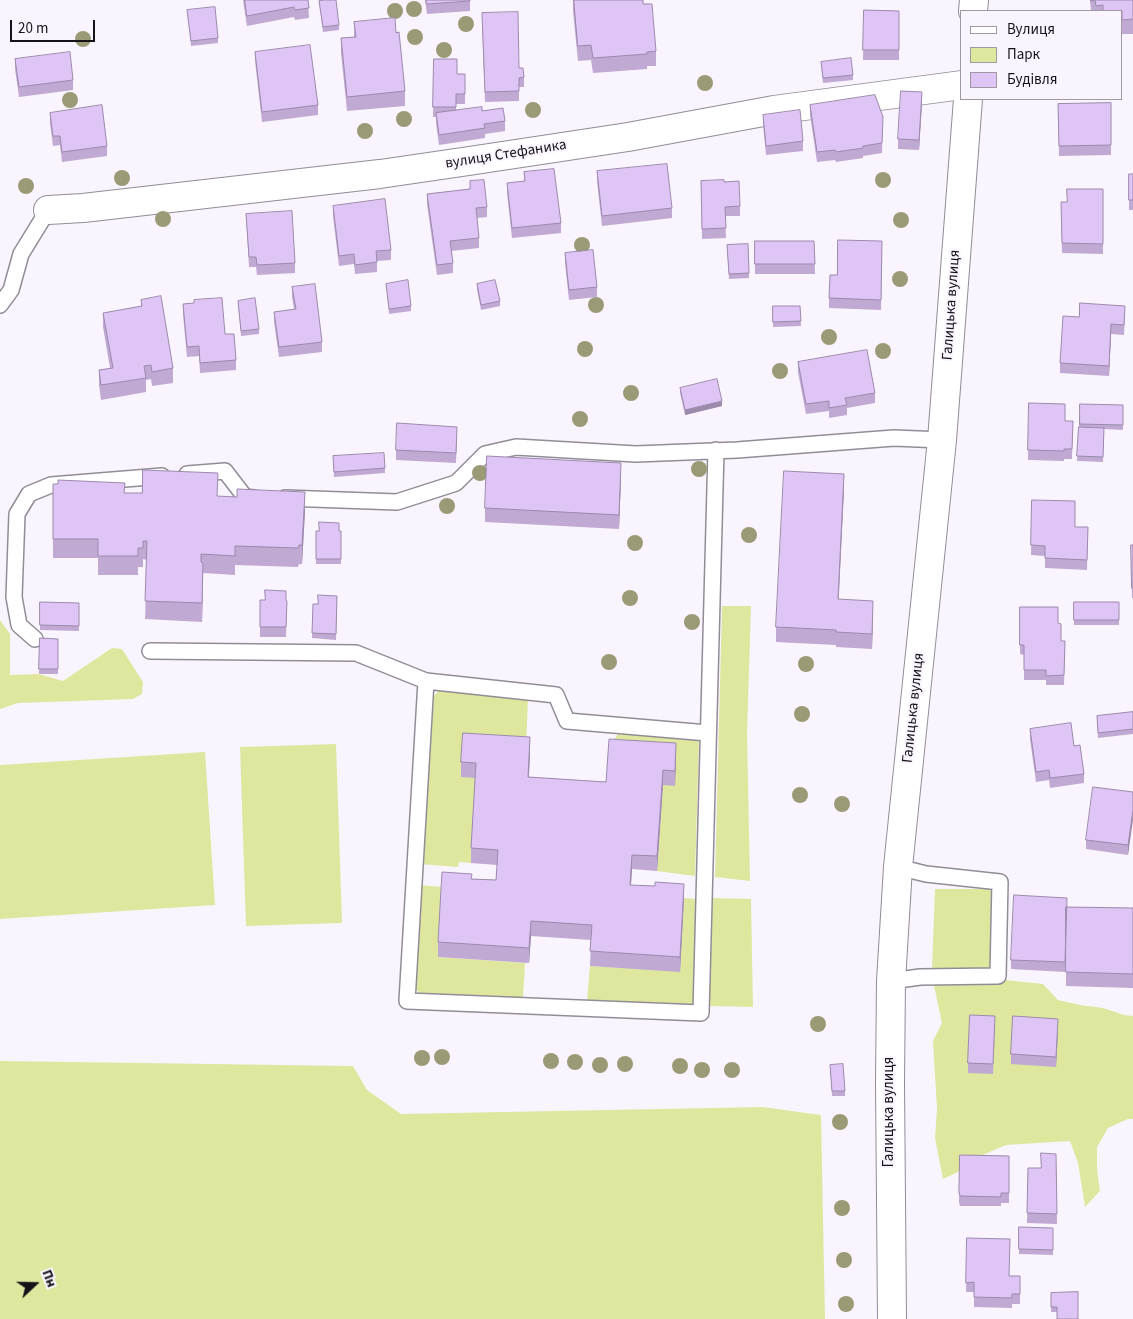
<!DOCTYPE html>
<meta charset="utf-8">
<style>
body{margin:0}
#map{position:relative;width:1133px;height:1319px;overflow:hidden;background:#faf4fe;font-family:"Source Sans 3",sans-serif}
canvas{display:block}
.legend{position:absolute;left:960px;top:10px;width:162px;height:90px;box-sizing:border-box;background:#faf4fe;border:1px solid #9f9aa2;margin:0;padding:6px 9px;list-style:none;font-size:15px;color:#161318}
.legend li{display:flex;align-items:center;gap:10px;height:25px}
.legend b{width:25px;border:1px solid #9f9aa2}
.north{position:absolute;left:10px;top:1259px;width:50px;height:50px;-webkit-text-stroke:4px #faf4fe;paint-order:stroke;rotate:69deg;font-size:14px;font-weight:700;line-height:20px;text-align:center;color:#161318}
.north::after{content:'';display:block;margin:auto;width:18px;height:22px;background:#161318;clip-path:polygon(50% 0,100% 100%,50% 72%,0 100%)}
.scale{position:absolute;left:10px;top:20px;width:85px;height:22px;box-sizing:border-box;border:2px solid #161318;border-top:0;padding-left:6px;font-size:15px;line-height:18px;white-space:nowrap;color:#161318;-webkit-text-stroke:4px #faf4fe;paint-order:stroke}
</style>
<div id="map">
<canvas width="1133" height="1319"></canvas>
<ul class="legend">
<li><b style="height:6px;background:#fff"></b>Вулиця</li>
<li><b style="height:14px;background:#dfe79f"></b>Парк</li>
<li><b style="height:14px;background:#dfc5f5"></b>Будівля</li>
</ul>
<div class="north">Пн</div>
<div class="scale">20 m</div>
</div>
<script>
const c = document.querySelector('canvas').getContext('2d');
c.lineJoin = 'round';
function fillPath(path, color) {
  c.fillStyle = color;
  c.fill(path, 'evenodd');
}
function trace(path, color, width, dash) {
  c.strokeStyle = color;
  c.lineWidth = width;
  c.lineCap = dash ? 'butt' : 'round';
  c.setLineDash(dash || []);
  c.stroke(path);
}
function label(font, color, halo, rows, align = 'center') {
  c.font = font + ' "Source Sans 3",sans-serif';
  c.lineWidth = 4;
  c.setLineDash([]);
  c.textBaseline = 'middle';
  c.strokeStyle = halo;
  c.fillStyle = color;
  for (const [text, x, y, turn = 0] of rows) {
    c.save();
    c.translate(x, y);
    c.rotate((+turn || 0) * Math.PI / 180);
    c.textAlign = isNaN(turn) ? turn : align;
    if (halo) c.strokeText(text, 0, 0);
    c.fillText(text, 0, 0);
    c.restore();
  }
}
fillPath(new Path2D(`
 M722,606H751L747,734L750,881L715,877Z
 M0,620L10,634V675L39,674L63,681L112,648L122,649L143,682L142,694L133,699L18,703L0,709Z
 M440,689L528,697L526,751L476,778L471,863L459,862L458,867L419,864L429,702Z
 M618,734L699,739L695,876L657,871L663,785H675L613,741Z
 M336,744L342,923L246,926L240,747Z
 M205,752L215,905L0,919V765Z
 M418,885L442,887L438,957L525,963L523,998L420,994L412,984Z
 M935,889H990L994,893L992,968L932,969Z
 M684,898L696,899L694,1005L587,1001L590,966L680,971Z
 M711,898L751,899L753,1007L708,1006Z
 M974,973L985,984L1006,980L1043,984L1058,1000L1080,1005L1103,1008L1124,1015L1133,1016V1119H1128L1108,1128L1097,1147V1169L1100,1191L1085,1207L1078,1163L1070,1141L1006,1145L978,1157L958,1172L943,1179L935,1138L937,1109L933,1041L942,1023L933,981Z
 M0,1061L353,1066L367,1090L401,1114L762,1107L821,1115L825,1319H0Z`), '#dfe79f');
const service = new Path2D(`
 M0,305L11,290L21,254L48,210
 M187,474L225,471L245,497L254,498
 M285,498L397,502L456,483L485,454L516,447L636,454L737,450L894,438L942,440
 M35,639L19,625L14,597L17,514L29,494L51,485L162,476
 M150,651L356,653L426,681
 M708,733L567,721L556,695L426,681L407,1001L701,1013L716,450
 M891,981L920,977L998,976L1000,882L926,874L898,867`);
const minor = new Path2D(`
 M48,210L83,208L380,174L469,161L628,137L774,110L962,85`);
const tertiary = new Path2D(`
 M973,11L974,0
 M892,1319L890,1082L891,981L898,867L942,440L968,99`);
trace(service, '#928c97', 18);
trace(minor, '#928c97', 30);
trace(tertiary, '#928c97', 30);
trace(service, '#fff', 15);
trace(minor, '#fff', 28);
trace(tertiary, '#fff', 28);
c.fillStyle = '#9a9a76';
for (const [x, y] of [
 [414,9],
 [395,11],
 [466,24],
 [415,37],
 [83,39],
 [444,50],
 [705,83],
 [70,100],
 [533,110],
 [404,119],
 [365,131],
 [122,178],
 [883,180],
 [26,186],
 [163,219],
 [901,220],
 [582,245],
 [900,279],
 [596,305],
 [829,337],
 [585,349],
 [883,351],
 [780,371],
 [631,393],
 [580,419],
 [699,469],
 [480,473],
 [447,506],
 [749,535],
 [635,543],
 [630,598],
 [692,622],
 [609,662],
 [806,664],
 [802,714],
 [800,795],
 [842,804],
 [818,1024],
 [442,1057],
 [422,1058],
 [551,1061],
 [575,1062],
 [625,1064],
 [600,1065],
 [680,1066],
 [702,1070],
 [732,1070],
 [840,1122],
 [842,1208],
 [844,1260],
 [846,1304]
]) {
  c.beginPath();
  c.arc(x, y, 8, 0, 2 * Math.PI);
  c.fill();
}
fillPath(new Path2D(`
 M243,0H308L309,18L295,20L294,17L247,26Z
 M425,0H470V11L427,14Z
 M573,0L643,4L656,51V66H647V69L593,73L591,60L578,61L573,11Z
 M1090,0H1133V34H1122V11H1091Z
 M319,1L339,25V30L323,32Z
 M187,10L218,38V43L191,46Z
 M864,10L899,11V60H863Z
 M354,22L396,33L405,91V106L347,111L341,53V38L354,37Z
 M482,23L524,77V87H519V101L485,102Z
 M255,52L318,105V115L262,122L255,61Z
 M15,59L73,80V90L19,97L15,69Z
 M434,59L457,74H465V104H456V110L482,111L505,121V131L485,134V138L439,145L436,123V117H433Z
 M821,62L853,75V80L823,83Z
 M922,102L919,150L898,149V139Z
 M1111,103V155L1059,156L1058,104Z
 M810,105L883,117L882,153L863,156V158L836,162L835,160L817,162L810,115Z
 M50,113L107,146V156L62,162L60,145L53,146L50,123Z
 M763,115L803,141V151L766,155L763,124Z
 M597,171L672,208V218L602,226L597,181Z
 M524,172L561,223V233L512,238L507,193V183L524,182Z
 M1129,174H1133V210H1129Z
 M470,181L487,207V217L477,218L479,238V248L451,251L453,263V273L437,275L427,204V194L470,189Z
 M701,181L724,182L740,206V216H725L726,238L702,239Z
 M1103,189V254L1062,253L1061,202H1067Z
 M333,206L391,250V260L377,261V272L355,274L354,264L339,266L333,216Z
 M246,214L295,263V273L257,275L256,267H249Z
 M755,241H814L815,274H755Z
 M882,241L881,310L829,308V298L837,275Z
 M748,244L749,278L729,279L727,245Z
 M565,253L597,287V297L569,300L565,263Z
 M386,284L411,306V311L389,314Z
 M477,284L500,301V306L481,310L477,289Z
 M292,287L322,342V352L279,357L274,322V312L294,309L292,297Z
 M141,300L173,368V383L152,386L151,379L146,380V392L101,400L99,385V370L110,368L103,327V313L141,306Z
 M238,301L259,329V334L241,336Z
 M183,304L225,334L236,360V370L200,373L199,356L187,357L183,314Z
 M773,306H800L801,326L773,327Z
 M1125,316L1124,335L1111,334L1109,376L1060,373V363L1079,317Z
 M798,362L875,393V403L847,408V415L829,418V411L806,414L798,372Z
 M680,388L722,406L685,415L680,393Z
 M1029,403L1065,421H1073L1072,459H1064V461L1028,460Z
 M1080,404L1123,405V430L1104,429L1103,462L1077,461Z
 M457,437L456,463L396,460V450Z
 M333,456L385,468V473L334,477Z
 M621,477L619,529L485,522V508Z
 M53,484L125,493L218,496L305,511L302,564H299L298,567L235,565V575L203,573L202,622L145,619L147,560L143,559V567H138V575H98V558H53Z
 M844,489L838,599L873,616L872,649L836,647V645L776,642V627Z
 M1032,500L1075,527H1088L1087,570L1045,568V556L1031,555Z
 M316,531H341V564H316Z
 M1131,545H1133V598H1132Z
 M337,596L336,640L312,638L313,604H318Z
 M260,600L287,601L286,637H260Z
 M1074,602H1119V625H1074Z
 M79,603V631L40,630V625Z
 M1020,607L1058,623L1061,641H1065L1064,685H1046V680H1024V655L1020,654Z
 M40,638L58,639V674H39Z
 M1133,712V734L1098,738L1097,716Z
 M1030,729L1074,746L1084,774V783L1050,788L1049,780L1036,782L1030,739Z
 M530,752L529,777L606,782L676,758L675,786L663,785L657,871L632,869L631,885L684,898L680,972L590,966L591,940L531,936L529,963L438,957V942L472,879L496,880L497,865L471,863V848L475,778L461,777V762Z
 M1133,792L1128,855L1086,849V840Z
 M1067,907L1133,908V988L1066,986V934L1065,972L1011,969V960Z
 M995,1026L993,1074L968,1073V1063Z
 M1058,1029L1056,1067L1011,1064V1054Z
 M830,1065L845,1091V1096H832Z
 M1056,1154L1057,1224L1027,1223L1028,1168H1041Z
 M960,1155L1009,1156V1203H1001V1206H960L959,1202Z
 M1053,1228V1255L1019,1254V1249Z
 M967,1238L1010,1276H1020V1304H1012V1308L974,1307V1292H966Z
 M1078,1292L1057,1312H1051V1293Z`), '#c0a9d3');
fillPath(new Path2D(`
 M922,92V102L919,150V140Z
 M1111,324V334L1109,376V366Z
 M722,401V406L685,415V410Z
 M621,463V477L619,529V515Z
 M844,474V489L838,614V599Z
 M305,492V511L302,564V545Z
 M203,563V581L202,622V603Z
 M873,601V616L872,649V634Z
 M530,737V752L528,791V777Z
 M676,743V758L675,786V771Z
 M663,770V785L657,871V856Z
 M1133,810V820L1128,855V845Z
 M632,855V869L630,899V885Z
 M684,884V898L680,972V957Z
 M531,921V936L529,963V948Z
 M1058,1019V1029L1056,1067V1057Z`), '#9c8aac');
const building = new Path2D(`
 M245,0H308L309,8L295,10L294,7L247,16Z
 M325,0H336L339,25L323,27L319,1Z
 M426,0H470V1L427,4Z
 M574,0H643V4H652L656,51L647,52V54L593,58L591,45L578,46Z
 M1091,0H1133V19L1122,20V11H1103V5L1096,6L1095,0L1091,1Z
 M215,7L218,38L191,41L187,10Z
 M864,10L899,11V50H863Z
 M518,12L519,68H523L524,77L519,78V91L485,92L482,13Z
 M395,18L396,33L399,32L405,91L347,97L341,38L356,37L354,22Z
 M310,45L318,105L262,112L255,52Z
 M70,52L73,80L19,87L15,59Z
 M851,58L853,75L823,78L821,62Z
 M434,59H457V74H465V94H456V107H433Z
 M901,91L922,92L919,140L898,139Z
 M875,95L883,117L882,143L863,146V148L836,152L835,150L817,152L810,105Z
 M1111,103V145L1059,146L1058,104Z
 M102,105L107,146L62,152L60,136H53L50,113Z
 M482,107V111L503,108L505,121L484,124L485,128L439,135L436,113Z
 M800,110L803,141L766,146L763,115Z
 M667,164L672,208L602,216L597,171Z
 M554,169L561,223L512,228L507,183L525,181L524,172Z
 M1129,174H1133V200H1129Z
 M484,180L487,207L476,208L479,238L450,241L453,263L437,265L427,194L470,189V181Z
 M724,180V182L739,181L740,206L725,207L726,228L702,229L701,181Z
 M1067,189H1103V244L1062,243L1061,202H1067Z
 M385,199L391,250L376,251L377,262L355,265L354,254L339,256L333,206Z
 M292,211L295,263L257,265L256,257H249L246,214Z
 M838,240L882,241L881,300L829,298L830,275H837Z
 M755,241H814L815,264H755Z
 M748,244L749,273L729,274L727,245Z
 M593,250L597,287L569,290L565,253Z
 M408,280L411,306L389,309L386,284Z
 M495,280L500,301L481,305L477,284Z
 M315,284L322,342L279,347L274,312L296,309L292,287Z
 M161,296L173,368L152,372L151,365L144,366L146,378L101,385L99,370L113,368L103,313L142,306L141,300Z
 M222,298L225,334H234L236,360L200,363L199,346L187,347L183,304L194,303V300Z
 M255,298L259,329L241,331L238,301Z
 M1080,303L1125,306L1124,325L1111,324L1109,366L1060,363L1063,316L1079,317Z
 M773,306H800L801,321L773,322Z
 M867,350L875,393L845,398L847,405L829,408V401L806,404L798,362Z
 M717,379L722,401L685,410L680,388Z
 M1029,403L1065,404V421H1073L1072,449H1064V451L1028,450Z
 M1080,404L1123,405V425L1080,424Z
 M397,423L457,427L456,453L396,450Z
 M1079,427L1104,428L1103,457L1077,456Z
 M384,453L385,468L334,472L333,456Z
 M487,456L621,463L619,515L485,508Z
 M143,470L218,473L217,496L237,497V489L305,492L302,545H299L298,548L235,546V556L201,554V562L203,563L202,603L145,601L147,541H143V548H138V556H98V539H53V484H58V480L125,483L124,493H142Z
 M784,471L844,474L838,599L873,601L872,634L836,632V630L776,627Z
 M1032,500L1075,501V527H1088L1087,560L1045,558V546L1031,545Z
 M319,522L339,523V531H341V559H316V531H319Z
 M1131,545H1133V588H1132Z
 M265,590L286,591V600L287,601L286,627H260V600H265Z
 M318,595L337,596L336,634L312,633L313,604H318Z
 M40,602L79,603V626L40,625Z
 M1074,602H1119V620H1074Z
 M1020,607H1058V623L1061,624V641H1065L1064,675L1046,676V670H1024V645H1020Z
 M40,638L58,639V669H39Z
 M1133,712V729L1098,733L1097,716Z
 M1071,723L1074,746L1080,745L1084,774L1050,778L1049,770L1036,772L1030,729Z
 M463,733L530,737L528,777L606,782L609,739L676,743L675,771L663,770L657,856L632,855L630,885L655,886V882L684,884L680,957L590,951L592,925L531,921L529,948L438,942L442,872L472,874L471,879L496,880L498,850L471,848L476,763L461,762Z
 M1093,787L1133,792V810L1128,845L1086,840Z
 M1014,895L1067,898L1065,962L1011,960Z
 M1066,907L1133,908V974L1066,972Z
 M970,1015L995,1016L993,1064L968,1063Z
 M1013,1016L1058,1019L1056,1057L1011,1054Z
 M843,1064L845,1091H832L830,1065Z
 M1041,1153L1056,1154L1057,1214L1027,1213L1028,1168H1041Z
 M960,1155L1009,1156V1193H1001V1197L960,1196L959,1192Z
 M1019,1227L1053,1228V1250L1019,1249Z
 M967,1238L1010,1239L1009,1276H1020V1294H1012V1298L974,1297V1282L966,1283Z
 M1078,1292V1319H1057V1307H1051V1293Z`);
fillPath(building, '#dfc5f5');
trace(building, '#9c8aac', 1);
label('15px', '#161318', '#faf4fe', [
 ["вулиця Стефаника",506,155,-9],
 ["Галицька вулиця",952,305,-86],
 ["Галицька вулиця",914,708,-84],
 ["Галицька вулиця",890,1112,-90]
]);
</script>
